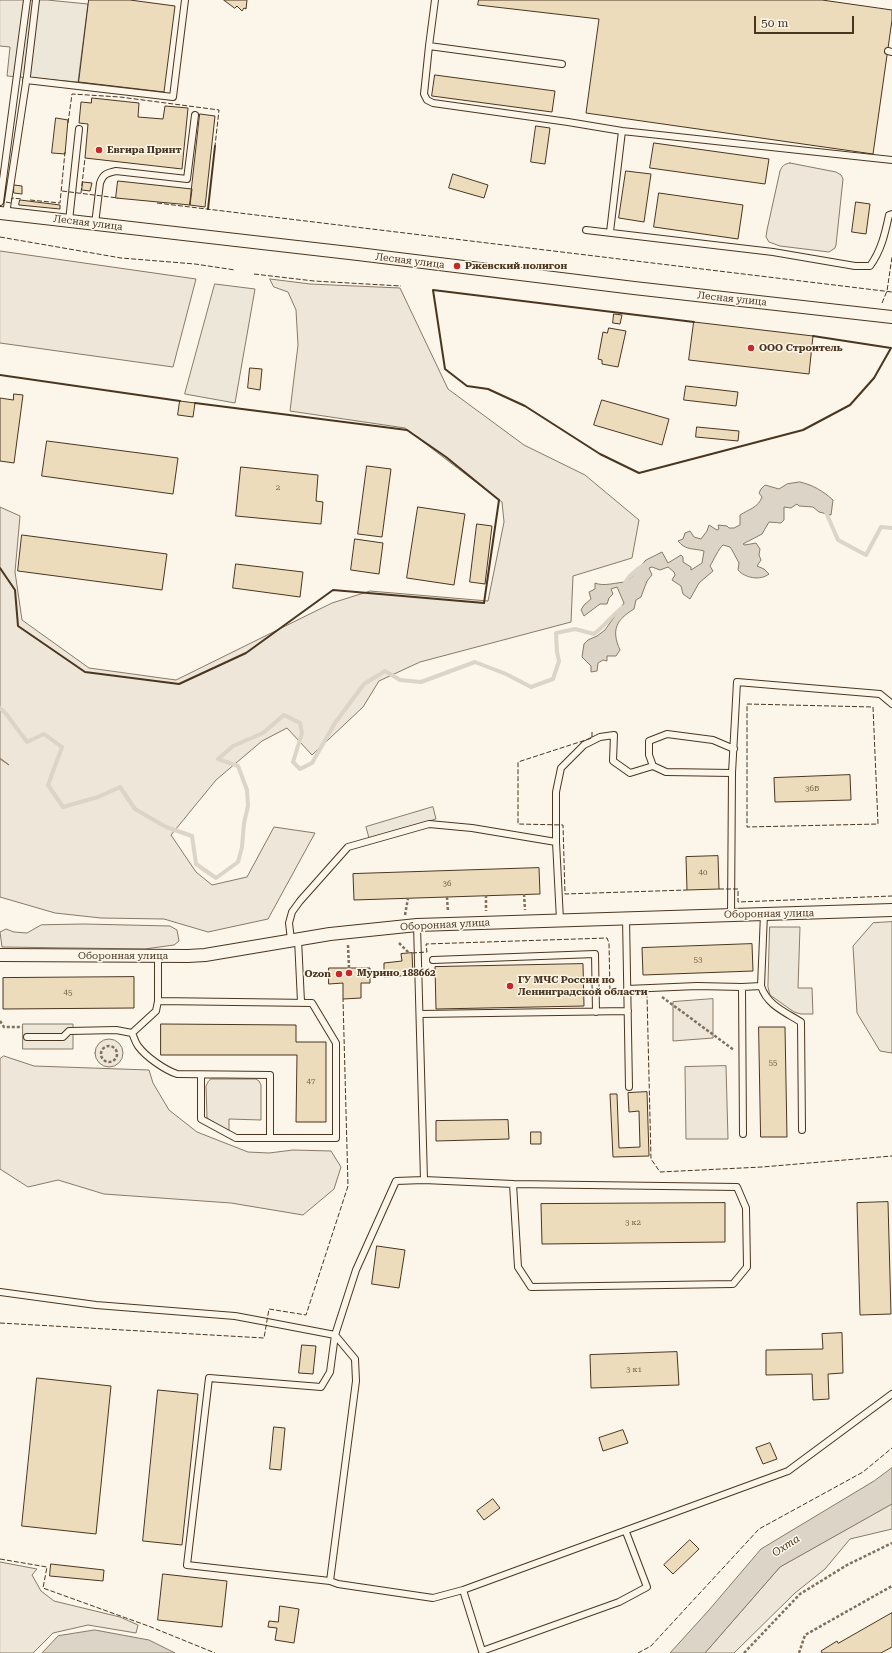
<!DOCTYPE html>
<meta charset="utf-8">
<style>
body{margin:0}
#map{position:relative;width:892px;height:1653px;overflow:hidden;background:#fbf6e9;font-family:"Roboto Serif",serif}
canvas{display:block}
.scale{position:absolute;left:754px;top:16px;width:100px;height:18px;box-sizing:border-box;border:2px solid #4a3520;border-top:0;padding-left:5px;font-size:12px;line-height:14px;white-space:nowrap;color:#4a3520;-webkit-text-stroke:3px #fbf6e9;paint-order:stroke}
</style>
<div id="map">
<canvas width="892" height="1653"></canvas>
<div class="scale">50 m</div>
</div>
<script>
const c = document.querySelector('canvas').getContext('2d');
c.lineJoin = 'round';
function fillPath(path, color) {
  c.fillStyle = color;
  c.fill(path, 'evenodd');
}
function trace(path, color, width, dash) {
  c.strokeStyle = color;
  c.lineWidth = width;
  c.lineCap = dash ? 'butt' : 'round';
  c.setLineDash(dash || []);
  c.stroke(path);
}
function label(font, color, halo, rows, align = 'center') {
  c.font = font + ' "Roboto Serif",serif';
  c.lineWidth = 3;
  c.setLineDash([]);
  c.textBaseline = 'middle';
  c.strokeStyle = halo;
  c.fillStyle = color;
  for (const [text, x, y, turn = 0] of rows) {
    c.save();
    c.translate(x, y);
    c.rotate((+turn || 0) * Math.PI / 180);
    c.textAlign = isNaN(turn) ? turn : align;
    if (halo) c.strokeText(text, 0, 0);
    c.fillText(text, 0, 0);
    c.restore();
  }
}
const green = new Path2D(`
 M790,163L836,172L841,175L843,179L836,245L835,248L829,252L780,246L769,242L766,237L767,230L780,171C782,166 784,164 790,163Z
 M0,251L196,279L173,367L0,343Z
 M270,279L310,284L400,288L448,389L524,445L585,475L639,520L632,558L573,576L571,622L420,662L379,681L363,707L312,755L287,728L262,741L216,780L171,835L196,872L212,885L247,877L274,827L315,833L268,919L208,932L164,919L101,918L55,913L0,897V759L9,765L0,758V507L20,516L15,572L22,620L89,668L176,680L332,603L370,591L488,601L504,522L502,502L405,428L290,411L298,345L296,310L288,292L274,287Z
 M892,922V1053L880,1051L857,1013L853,946L873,923Z
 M84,924L170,926L177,930L179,941L174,945L145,949L2,947L0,932L6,929L14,932L27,933L41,925Z
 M713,999V1038L673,1041V1002Z
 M95 1053a14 14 0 1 1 28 0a14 14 0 1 1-28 0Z
 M4,1056L34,1066L149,1070L153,1083L169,1110L197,1132L248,1152L269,1153L293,1150L331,1151L341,1167L334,1189L303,1215L231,1203L104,1194L58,1180L28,1187L0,1169V1059Z
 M726,1066L728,1139H686L685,1067Z
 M211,1079H256L259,1081L261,1085V1120L229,1119V1132L207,1118L206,1086L208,1082Z
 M892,1504V1529L850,1539L825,1569L795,1593L734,1653H705L780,1567Z
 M0,1562L37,1569L32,1575L41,1591L54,1601L120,1617L138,1625L136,1633L88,1625L53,1633L33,1653H0Z`);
fillPath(green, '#ede6d9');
trace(green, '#887966', 1);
const parking = new Path2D(`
 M0,0H47L88,4L78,82L7,76L10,47L0,46Z
 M215,284L255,289L235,403L185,394Z
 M433,807L436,819L369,838L366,827Z
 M770,927H800L798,988H812L813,1014H801L794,1012L770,995L768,987Z
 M23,1024H73V1049H23Z`);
fillPath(parking, '#ede7d9');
trace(parking, '#887966', 1);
const water = new Path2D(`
 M800,482C813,485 823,491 833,500L831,515L819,512L813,507L799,506L797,504L791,508L784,507V520L781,523L769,522L762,534L743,544L745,545L756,543L760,549L759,555L761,560L757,566L764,569L769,574C760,581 745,578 738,570L739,563L732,550L730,547L723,545C719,548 713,561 710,566L713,571L699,583L690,599L683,594L681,586L672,580L675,575L674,572L668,567L660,570L652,567L649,568L652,575L647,581L641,597L636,600L634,609C616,620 611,630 620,650L616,656H607V661L603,660L598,663L597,671L591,672V666L582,657L584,644L588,640L597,636L605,630L624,603L617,587L611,589L613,594L609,598L607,604H600L584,616L581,610L584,605L591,599L589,592L595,589V583C604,587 617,582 627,582L646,560L662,552L668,563L681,555L683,557V562L691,567V570L702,563L704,551C694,548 686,551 678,541L683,539L685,533L690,531L694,537L701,539L707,531L709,525L717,530L719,529L718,525L727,526L729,528H734L740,525V515C749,509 758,508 762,497L759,493L761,489L765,485L779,489L787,484Z
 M892,1468V1504L780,1567L705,1653H670L709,1610L761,1549L874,1481Z
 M95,1630L149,1640L175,1653H42L58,1636Z`);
fillPath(water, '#dcd4c6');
trace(water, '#887966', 1);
trace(new Path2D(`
 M825,510L838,540L866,555L881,527L892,528
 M624,587C625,579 636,569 644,565
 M0,708L7,715L27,742L44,734L62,747L48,785L63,807L98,797L120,787L135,809L166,827L192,836L196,864L216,878L238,862L242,847L244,823L248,806L247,790L238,766L218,759L233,746L263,733L284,715L300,723L302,733L293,762L300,769L312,763L335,723L364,684L385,671L400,680L421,682L475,662L506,674L531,687L553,679L559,661L557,652L556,633L575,629L594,634C605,626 612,615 623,607`), '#dcd4c6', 4);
const building = new Path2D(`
 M89,0H130L175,6L164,92L79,82Z
 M224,0H247L246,9L244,8L242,11L237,6L235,8Z
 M479,0H822L892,10V20L873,154L586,113L599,19L478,5Z
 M435,75L555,91L552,112L432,96Z
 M92,98L139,103L138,117L163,119L165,106L188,108L182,169L85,158L88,124L79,123L81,102L91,103Z
 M200,114L215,116L205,207L190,205Z
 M56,118L68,120L65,154L52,153Z
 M536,126L550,128L545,164L531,162Z
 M654,143L769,159L765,184L650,168Z
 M626,171L651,174L644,222L619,218Z
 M453,174L488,185L484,198L449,188Z
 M118,181L192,189L190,205L116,198Z
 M83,182L92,183L90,191L82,190Z
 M14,185L22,186V194L14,193Z
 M659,193L743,205L738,239L654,227Z
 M20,200L60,205V209L19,205Z
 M856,202L870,204L866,234L852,232Z
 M614,314L622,315L620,324L613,323Z
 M694,322L813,336L809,374L689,360Z
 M609,328L626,331L618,367L602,364V360L598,359L603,332L607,333Z
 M250,368L262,369L260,390L248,388Z
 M686,386L738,392L736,406L684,400Z
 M14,394L23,395L14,463L0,461V398L13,400Z
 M602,400L669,419L662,445L594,425Z
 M180,401L195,403L193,417L178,415Z
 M697,427L739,431L738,441L696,437Z
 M47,441L178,458L173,494L42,476Z
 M367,466L391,469L382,537L358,534Z
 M241,467L318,475L316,501L323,502L321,524L236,516Z
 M418,507L465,514L454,585L407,578Z
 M477,524L492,526L485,584L470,582Z
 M22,535L167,554L162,590L18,571Z
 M355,539L383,543L379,574L351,570Z
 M236,564L303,572L300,597L233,588Z
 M850,775L851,800L775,802L774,778Z
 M718,856L719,889L687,890L686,857Z
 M539,868L540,894L354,900L353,874Z
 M752,944L753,971L643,975L642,948Z
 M412,953L413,975L384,977V963L402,961L401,954Z
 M583,964L584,1006L436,1009L435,967Z
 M329,968H370V983H361V998L343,999V983L329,984Z
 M134,977V1008L3,1009V978Z
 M161,1024L296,1025V1042H326V1122H296L297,1055H161Z
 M759,1027H785L787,1137H761Z
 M647,1092L649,1156L613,1157L610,1094H617L619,1148L640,1147L639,1111L629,1112L628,1093Z
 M508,1120L509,1139L436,1141V1121Z
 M531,1132H541V1144H531Z
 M888,1202L891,1314L860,1315L857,1203Z
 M725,1203V1242L542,1244L541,1204Z
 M377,1246L405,1250L399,1288L372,1284Z
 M842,1333L843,1373L828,1374L829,1399L813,1400L812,1374L766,1375V1350L823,1349L822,1334Z
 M302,1345L316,1346L313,1374L299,1373Z
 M677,1352L679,1385L591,1388L590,1355Z
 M37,1378L111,1386L96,1534L22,1526Z
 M158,1390L198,1394L182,1545L143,1541Z
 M274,1427L285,1428L281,1470L270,1469Z
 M623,1430L628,1443L603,1451L599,1438Z
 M770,1443L777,1459L763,1464L756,1448Z
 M493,1499L500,1508L484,1520L477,1511Z
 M690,1540L699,1549L673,1574L664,1565Z
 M51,1564L104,1570L103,1581L50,1576Z
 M163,1574L227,1581L222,1627L158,1620Z
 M280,1606L299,1609L294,1643L275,1640L277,1628L268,1627L269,1621L278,1622Z
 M892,1613V1647L881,1653H822L821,1651L837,1641L838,1643Z`);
fillPath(building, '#ecdcbc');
trace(building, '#4a3520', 1);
const lane = new Path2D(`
 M435,0L429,46L562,64
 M429,46L424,94L427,100L433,103L568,122L622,131L892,160
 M888,51L892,52
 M26,80L173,97L185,0
 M0,202L27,0
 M6,214L27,76L36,0
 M69,221L79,129
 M95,224L100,183C103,174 107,173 116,171L187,179L195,115
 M586,230L773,252L855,266H870C881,251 885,234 889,215L892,214
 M610,232L622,131
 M732,773L666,772L653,766L649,755V741L667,734L713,740L734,749
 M731,915L732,773L737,682L880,694L892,704
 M626,918L629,1087
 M560,920L556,842V792L561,768L584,745L600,737L614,735L613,761L630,773L653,766
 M298,939L301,1002
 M291,940L289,923L292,912L300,901L348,847L429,824L472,828L556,842
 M433,960L595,954L596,1012
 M761,986C767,1005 785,1012 801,1022L802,1130
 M627,989L697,986L742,987
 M420,1014L628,1011
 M132,1033C134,1037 135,1042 138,1046C146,1057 165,1070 177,1074L270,1075V1138H336V1043L312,1003L158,1001
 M132,1033L156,1011L158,1001V956
 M27,1037H63L69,1031L116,1030L132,1033
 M201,1075V1119L236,1138H270
 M743,1134L742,987L761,986L764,914
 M424,1180L513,1184L737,1187L746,1208L747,1267L733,1284L531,1287L518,1267L513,1184
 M0,1292L96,1305L235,1316L267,1322L335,1335L355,1359L356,1381L330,1581L338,1584L433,1598L463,1590L788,1471L892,1394
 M330,1581L187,1565L209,1378L321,1387L330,1372L335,1335L356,1270L396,1181L424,1180L417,925
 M463,1590L482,1651L619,1602L647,1587L626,1532`);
const street = new Path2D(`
 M0,213L358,254L634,288L892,317
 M0,955L188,956L205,955L330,934L417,925L892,910`);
trace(lane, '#4a3520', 8);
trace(street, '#4a3520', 14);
trace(new Path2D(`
 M524,894L525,910
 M486,895V911
 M447,897L448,912
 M405,915L408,898
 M399,943L409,953
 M348,945L349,968
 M662,997L734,1050
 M0,1021L4,1027H22
 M101 1054a8 8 0 1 1 16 0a8 8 0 1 1-16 0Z
 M744,1653L800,1594L847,1565L892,1543
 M799,1653L805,1635L892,1586`), '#7f6f5c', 2.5, [3, 2]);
trace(lane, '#fbf6e9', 6);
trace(street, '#fbf6e9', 12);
trace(new Path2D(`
 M68,123L72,94L120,97L219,110L215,146
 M62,191L118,198
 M81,193L85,158
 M30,200L60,203L65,152
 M6,202L11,203L12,198L22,199
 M157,203L892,292
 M0,237L121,258L195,264L235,270
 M254,274L314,281L401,286
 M882,303L887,291L892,257
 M747,704L873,707L878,824L747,827Z
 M592,732V738L518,762V824L563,825L565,894L687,890
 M719,889H738V902L892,896
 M412,953L427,952L426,944L607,938L609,943L610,992L615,995H647L651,1159L660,1172L762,1167L892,1156
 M0,1323L264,1338L269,1309L306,1315L348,1186L343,999
 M0,1559L47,1567L43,1588L151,1627L215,1653
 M638,1653L651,1646L759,1529L863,1472L892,1448`), '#4a3520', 1, [5, 2]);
trace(new Path2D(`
 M208,209L215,146
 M694,322L433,290L445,369L467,386L488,389L525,406L600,454L639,473L803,430L850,405L874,378L891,348L813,336
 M0,375L180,401
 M0,568L15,590L18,626L85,672L179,684L246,653L333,590L484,603L499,500L446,457L407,430L195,403`), '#4a3520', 2);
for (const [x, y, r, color] of [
 [99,150,4,"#c62828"],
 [457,266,4,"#c62828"],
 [751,348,4,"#c62828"],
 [349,973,4,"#c62828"],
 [339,974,4,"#c62828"],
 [510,986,4,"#c62828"]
]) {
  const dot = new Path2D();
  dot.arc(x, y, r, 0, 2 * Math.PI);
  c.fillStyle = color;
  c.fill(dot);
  trace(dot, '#fbf6e9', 1.5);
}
label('8px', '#725f47', null, [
 ["2",278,488],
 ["36Б",812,789],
 ["40",703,873],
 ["36",447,884],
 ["53",698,960],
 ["45",68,993],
 ["55",773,1063],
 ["47",311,1082],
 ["3 к2",633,1223],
 ["3 к1",634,1370]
]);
label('bold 10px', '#4a3520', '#fbf6e9', [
 ["Евгира Принт",107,150],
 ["Ржевский полигон",465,266],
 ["ООО Строитель",759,348],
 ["Мурино 188662",357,973],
 ["Ozon",331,974,"right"],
 ["ГУ МЧС России по",518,980],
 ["Ленинградской области",518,992]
], 'left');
label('10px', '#4a3520', '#fbf6e9', [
 ["Лесная улица",88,223,7],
 ["Лесная улица",410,261,7],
 ["Лесная улица",732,299,6],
 ["Оборонная улица",769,914,-1],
 ["Оборонная улица",445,925,-3],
 ["Оборонная улица",123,956]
]);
label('italic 11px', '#4a3520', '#fbf6e9', [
 ["Охта",786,1546,-33]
]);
</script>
